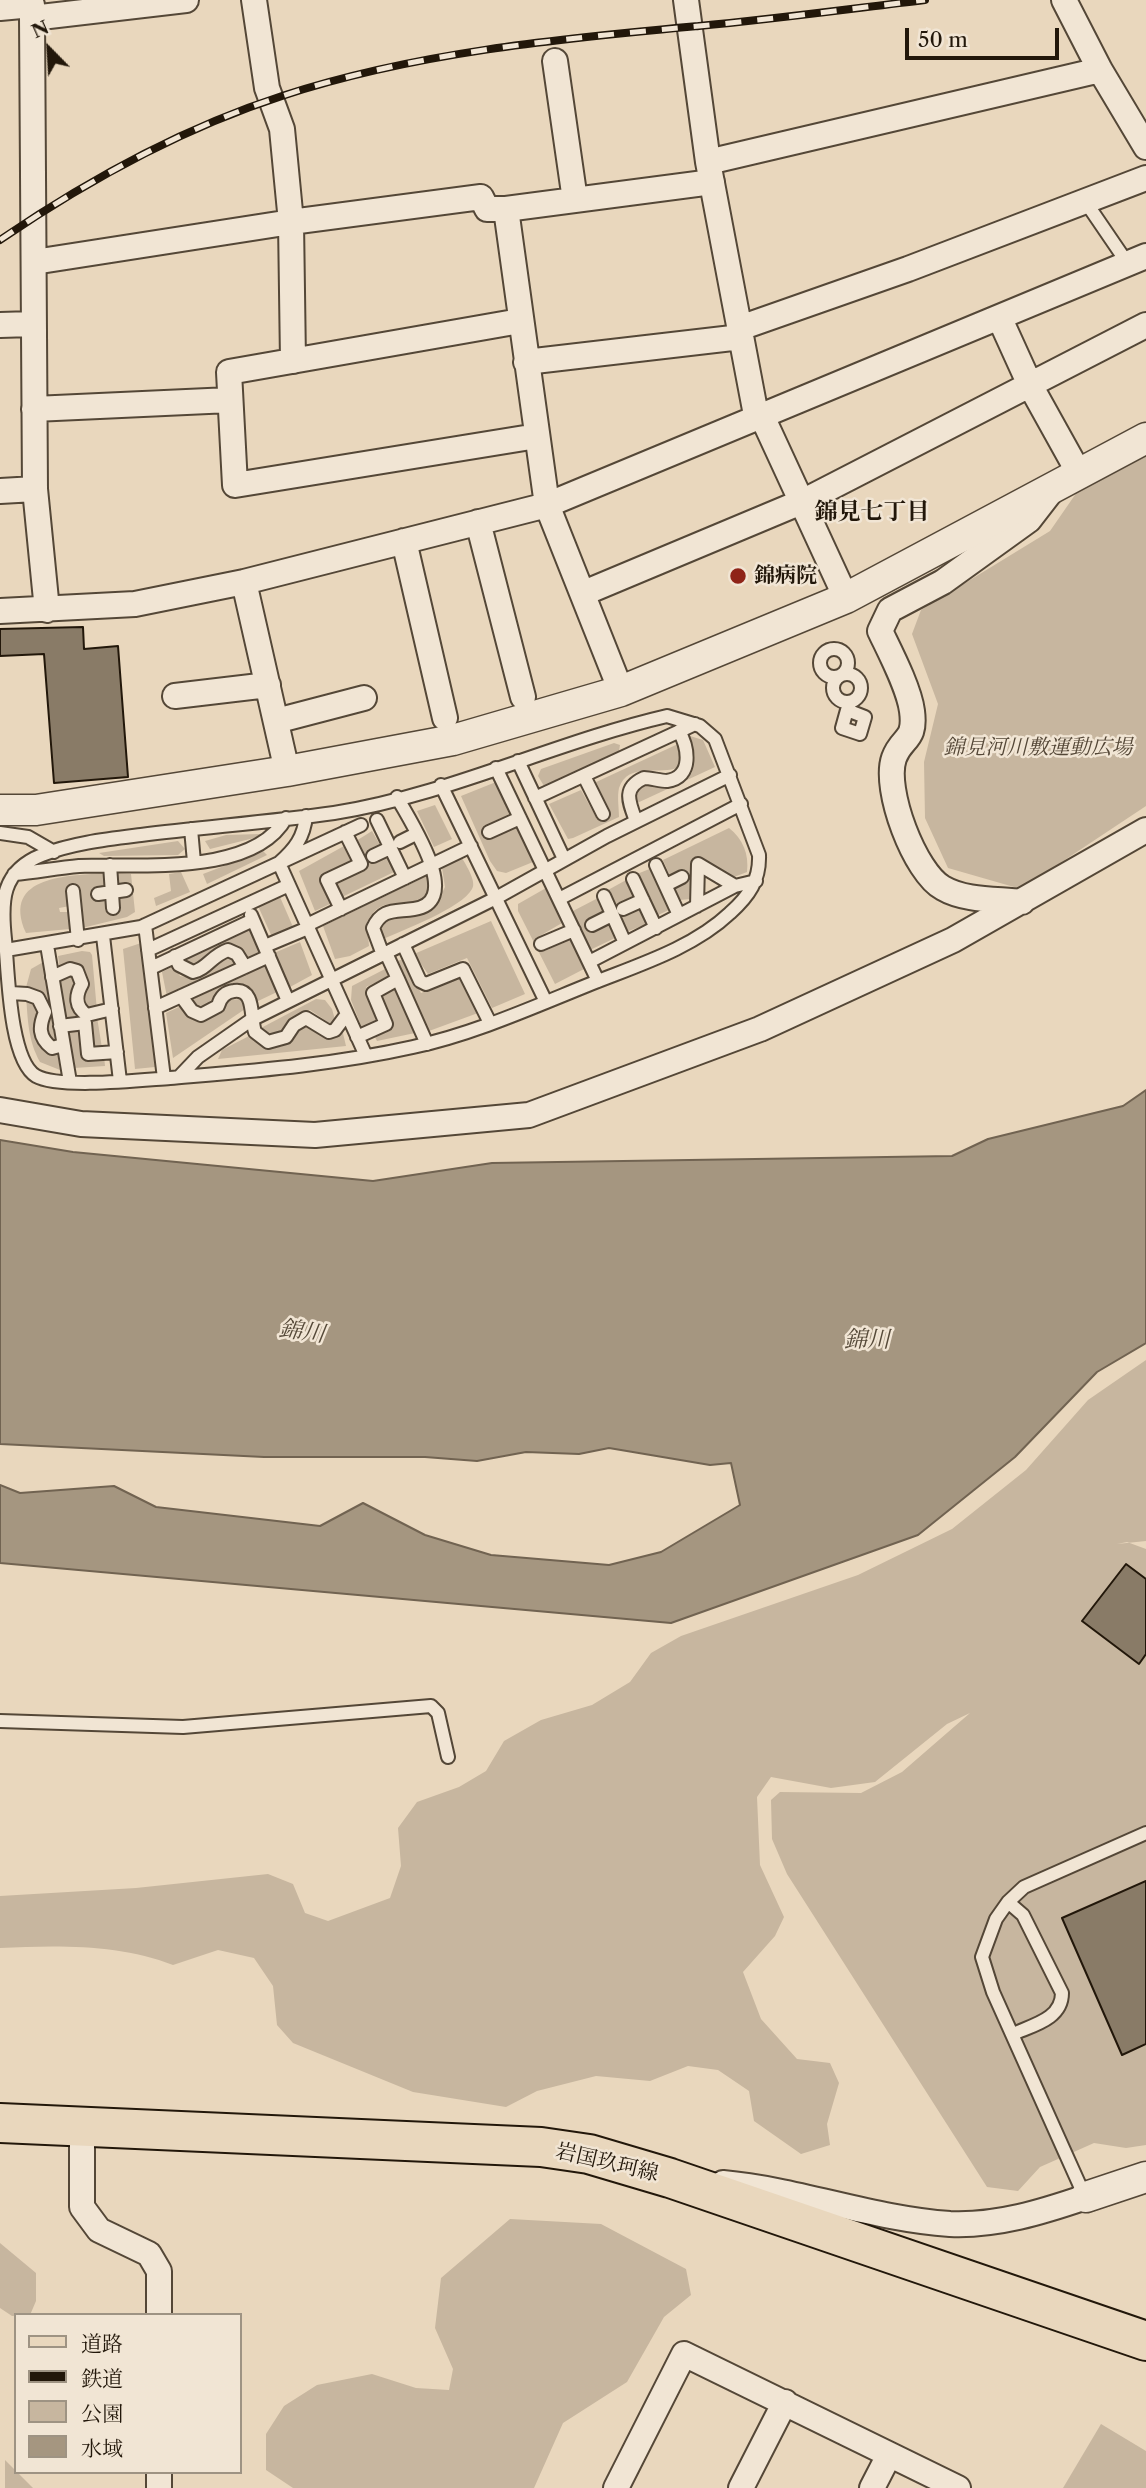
<!DOCTYPE html>
<meta charset="utf-8">
<style>
body{margin:0}
#map{position:relative;width:1146px;height:2488px;overflow:hidden;background:#e9d7bd;font-family:"Libre Caslon Text","Noto Serif JP",serif}
canvas{display:block}
.legend{position:absolute;left:14px;top:2313px;width:228px;height:161px;box-sizing:border-box;background:#f1e5d4;border:2px solid #9e9383;margin:0;padding:9px 12px;list-style:none;font-size:21px;color:#22170a}
.legend li{display:flex;align-items:center;gap:14px;height:35px}
.legend b{width:35px;border:2px solid #9e9383}
.north{position:absolute;left:14px;top:14px;width:70px;height:70px;-webkit-text-stroke:5px #f1e5d4;paint-order:stroke;rotate:336deg;font-size:19px;font-weight:700;line-height:28px;text-align:center;color:#22170a}
.north::after{content:'';display:block;margin:auto;width:24px;height:32px;background:#22170a;clip-path:polygon(50% 0,100% 100%,50% 72%,0 100%)}
.scale{position:absolute;left:905px;top:28px;width:154px;height:32px;box-sizing:border-box;border:4px solid #22170a;border-top:0;padding-left:9px;font-size:21px;line-height:24px;white-space:nowrap;color:#22170a;-webkit-text-stroke:5px #f1e5d4;paint-order:stroke}
</style>
<div id="map">
<canvas width="1146" height="2488"></canvas>
<ul class="legend">
<li><b style="height:9px;background:#e9d7bd"></b>道路</li>
<li><b style="height:9px;background:#22170a"></b>鉄道</li>
<li><b style="height:19px;background:#c7b69f"></b>公園</li>
<li><b style="height:19px;background:#a59680"></b>水域</li>
</ul>
<div class="north">N</div>
<div class="scale">50 m</div>
</div>
<script>
const c = document.querySelector('canvas').getContext('2d');
c.lineJoin = 'round';
function fillPath(path, color) {
  c.fillStyle = color;
  c.fill(path, 'evenodd');
}
function trace(path, color, width, dash) {
  c.strokeStyle = color;
  c.lineWidth = width;
  c.lineCap = dash ? 'butt' : 'round';
  c.setLineDash(dash || []);
  c.stroke(path);
}
function label(font, color, halo, rows, align = 'center') {
  c.font = font + ' "Libre Caslon Text","Noto Serif JP",serif';
  c.lineWidth = 5;
  c.setLineDash([]);
  c.textBaseline = 'middle';
  c.strokeStyle = halo;
  c.fillStyle = color;
  for (const [text, x, y, turn = 0] of rows) {
    c.save();
    c.translate(x, y);
    c.rotate((+turn || 0) * Math.PI / 180);
    c.textAlign = isNaN(turn) ? turn : align;
    if (halo) c.strokeText(text, 0, 0);
    c.fillText(text, 0, 0);
    c.restore();
  }
}
fillPath(new Path2D(`
 M1146,451V806L1021,889L948,868L925,818L924,762L938,704L912,634L921,610L1050,531L1077,492Z
 M690,736L703,740L715,767L635,804V793C651,777 672,785 692,773L695,757Z
 M614,743L620,745L619,751L544,786L538,776L541,769Z
 M678,744L682,758L679,767C661,776 628,761 619,788C617,797 619,808 619,817L573,838L568,839L549,804L581,790L597,819L609,813L594,783Z
 M496,782L509,814L485,826L492,839L516,827L533,862L506,873L497,871L490,861L461,796Z
 M435,805L452,839L434,847L417,811Z
 M729,828C743,839 749,854 747,872L734,877L697,859L692,861L690,899L680,900L675,888L687,882L683,870L670,876L663,860Z
 M372,831L380,845L368,850L372,860L387,855L394,872L342,897L335,883L367,867L356,841Z
 M260,834L262,836L210,849L205,841L226,835Z
 M178,841L185,849L178,855L104,856L99,853Z
 M344,846L354,863L320,879L330,904L315,911L299,871Z
 M263,851L267,855L263,857L207,884L203,874Z
 M462,858C466,865 477,882 472,889C462,908 403,930 381,940L380,930L389,918L412,917L436,905L445,887L442,868Z
 M652,868L671,909L656,916L637,874Z
 M181,872L190,892L156,906L154,898L171,891L169,874Z
 M106,873L118,888L117,873L131,874L135,912L127,917L82,928L78,887L70,906L59,908L60,912H70V929L26,933C0,874 72,876 106,873Z
 M427,876L430,885L425,900C401,910 383,892 367,922L369,946L350,956L335,959L323,926Z
 M628,879L635,895L620,902L624,914L641,907L647,924L626,932L608,890Z
 M546,888L562,923L538,937L545,951L570,939L584,969L555,984L518,911V904Z
 M280,897L293,927L272,937L258,906Z
 M598,898L604,913L587,921L608,923L615,938L590,950L573,911Z
 M491,921L525,994L492,1008L467,958L428,974L414,954Z
 M249,929L261,953L248,959L231,943C211,949 209,959 195,966L186,964L184,959Z
 M300,942L312,975L290,987L274,953Z
 M141,943L155,1067L135,1069L123,949Z
 M82,951L90,952L92,955L97,1011L89,1012L82,1005L83,976L60,971L58,956Z
 M226,957L235,960L237,964L167,997L162,972L174,966L180,976L193,978Z
 M404,959L421,993L459,978L478,1013L429,1031L397,961Z
 M45,961L58,1044L43,1036L46,1013L25,991L31,969Z
 M266,965L277,992L256,1002L247,988L241,985L218,992L205,1007L198,1009L191,1000Z
 M385,969L388,977L366,987L381,1024L363,1031L351,1000L352,986Z
 M66,973L79,976L74,997L97,1017L102,1048L93,1050L88,1021L70,1022L65,1017L60,976Z
 M395,989L415,1033L377,1041L373,1033L392,1027L380,998Z
 M26,996L41,1006L38,1019L57,1050L60,1070L40,1062C28,1040 28,1021 26,996Z
 M242,999L248,1007L173,1058L166,1013L181,1006L193,1019C213,1021 215,1013 227,1000Z
 M316,999L325,1000L332,1009L336,1023L332,1025L310,1010C291,1014 289,1031 271,1037L263,1033L261,1028Z
 M305,1025L342,1029L346,1046L218,1059L222,1050L251,1035C259,1047 275,1052 288,1043C295,1039 298,1030 305,1025Z
 M83,1027L85,1057L104,1056L105,1066L74,1068L67,1028Z
 M1146,1360V1541L1117,1544L1127,1542L1146,1549V2145L1126,2148L1094,2143L1040,2167L1018,2191L987,2187L787,1874L772,1839L771,1800L780,1792L861,1793L902,1772L970,1713L947,1724L875,1782L831,1788L771,1777L757,1797L760,1865L784,1917L775,1936L743,1972L761,2019L797,2059L830,2063L839,2083L827,2124L830,2145L801,2154L754,2121L749,2091L718,2070L688,2066L650,2081L596,2076L537,2091L506,2107L413,2092L293,2043L277,2025L273,1986L254,1958L218,1950L173,1965C121,1944 56,1945 0,1948V1896L136,1888L268,1874L293,1884L305,1913L328,1921L390,1898L401,1866L398,1828L417,1802L459,1787L486,1771L504,1741L541,1720L592,1705L630,1682L651,1653L681,1636L858,1575L952,1529L1026,1470L1088,1400Z
 M510,2219L601,2224L686,2269L691,2295L664,2317L627,2382L563,2423L534,2488H293L266,2470V2434L284,2406L317,2385L372,2374L416,2388L449,2390L453,2369L435,2328L441,2278Z
 M0,2243L36,2273V2301L30,2315L12,2316L0,2308Z
 M1101,2424L1146,2451V2488H1063Z
 M5,2460L33,2488H5Z`), '#c7b69f');
const water = new Path2D(`
 M1146,1090V1343L1097,1372L1015,1457L918,1535L671,1623L0,1563V1485L20,1493L114,1486L156,1507L320,1526L363,1503L425,1535L491,1555L609,1565L661,1552L740,1505L731,1463L710,1465L609,1448L579,1454L526,1452L477,1461L425,1457H264L0,1444V1140L73,1152L373,1181L492,1163L952,1156L988,1139L1123,1106Z`);
fillPath(water, '#a59680');
trace(water, '#716351', 2);
const building = new Path2D(`
 M83,627L84,649L118,646L128,777L54,783L44,654L0,656V629Z
 M1126,1564L1146,1579V1654L1139,1664L1082,1621Z
 M1146,1881V2044L1122,2055L1062,1918Z`);
fillPath(building, '#897b67');
trace(building, '#22170a', 2);
const service = new Path2D(`
 M1085,201L1128,264
 M820 663a14 14 0 1 1 28 0a14 14 0 1 1-28 0Z
 M833 688a14 14 0 1 1 28 0a14 14 0 1 1-28 0Z
 M847,710L865,717L860,734L842,728Z
 M667,716L700,726L715,739L759,855C760,880 749,896 730,913C692,949 635,966 588,985C531,1008 473,1034 413,1047C333,1065 251,1071 170,1078C141,1080 59,1089 36,1076C9,1060 8,968 5,939C1,902 1,871 42,855C72,843 109,839 141,835C205,827 270,822 334,813C448,795 555,742 667,716Z
 M518,761L564,859
 M496,768L598,981
 M584,776L603,814
 M441,785L546,1002
 M535,798L695,724
 M306,816C304,837 295,849 279,863L366,1056
 M377,820L405,878
 M636,821C629,802 622,788 644,778C651,778 660,781 667,781C694,777 688,747 679,731
 M191,829L194,862
 M489,832L520,818
 M0,833L28,837L54,852
 M400,842L416,834
 M373,856L390,848
 M110,865L113,908
 M656,865L679,915
 M14,874C36,872 57,868 79,866C137,863 253,877 286,818
 M633,879L656,928
 M666,885L682,877
 M73,891L78,940
 M98,894L126,890
 M604,896L625,943
 M559,899L741,804
 M697,906L698,864L735,886
 M341,909L327,880L361,864L345,832
 M623,909L643,900
 M251,915L288,1001
 M145,925L164,1078
 M307,925L471,846
 M592,925L612,915
 M103,936L120,1081
 M403,944L420,981L426,984L463,969L490,1023
 M541,944L574,930
 M47,945L70,1082
 M265,946L308,928
 M6,950L141,927L361,825
 M148,950L289,885
 M386,953L398,979
 M383,955L373,928C382,908 394,912 414,909C465,902 409,820 397,797
 M175,956L179,965L193,972C207,969 211,956 228,950L237,954L245,967
 M589,962L735,886L756,881
 M151,968L253,920
 M52,977L70,969L77,971L82,984C75,996 75,1007 87,1015L112,1009
 M11,993L27,994L38,998L45,1012C39,1026 38,1037 52,1048L63,1045
 M181,996L192,1011L201,1015L218,1006C220,998 225,992 234,991C256,988 250,1019 255,1032L268,1042L286,1037L294,1025L306,1018L329,1032L335,1030L347,1014
 M155,1008L269,956
 M60,1026L85,1023L88,1054L117,1052
 M357,1037L386,1024L373,993L398,979L427,1044
 M179,1077L198,1057L251,1020L496,898L607,836L730,775
 M0,1721L183,1727L431,1706L438,1713L448,1757
 M1008,1902L1023,1915L1062,1993C1062,2019 1033,2025 1013,2034
 M1085,2197L993,1992L982,1957L996,1919L1008,1902L1024,1887L1146,1833`);
const minor = new Path2D(`
 M254,0L267,88L282,129L291,222L293,361
 M686,0L708,162L756,415
 M1064,0L1100,70L1146,147
 M0,8L32,5V18L186,0
 M32,18L35,489L47,610
 M555,61L575,200
 M708,162L1100,70
 M506,209L547,505L621,691
 M34,262L291,222L481,197L487,209H506L712,182
 M1000,319L1030,385L1080,475
 M520,321L229,372L235,485L537,436
 M0,325L32,324
 M740,328L908,269L1146,178
 M526,362L741,337
 M34,409L230,400
 M761,414L846,598
 M0,491L35,489
 M478,522L523,697
 M404,541L445,718
 M244,582L287,771
 M584,593L806,500L1146,325
 M0,611L135,604L244,582L547,505L1146,256
 M175,696L268,685
 M276,721L364,698
 M1022,902C998,899 965,901 943,888C915,873 883,789 894,758C902,736 916,742 912,711C909,688 890,652 880,631L890,610L943,582L1029,520L1053,489
 M0,1110L81,1124L315,1135L529,1115L760,1029L953,940L1146,830
 M82,2128V2207L99,2230L149,2254L159,2271V2315
 M723,2183C800,2190 873,2219 950,2224C997,2226 1042,2212 1086,2197
 M159,2472V2488
 M616,2488L684,2354L958,2488
 M741,2488L785,2402
 M872,2488L889,2455`);
const tertiary = new Path2D(`
 M0,810H36L287,771L453,740L621,691L846,598L1146,438
 M1086,2197L1146,2177`);
const primary = new Path2D(`
 M0,2123L541,2147L589,2154L670,2178L1146,2341`);
trace(service, '#544737', 16);
trace(minor, '#544737', 28);
trace(tertiary, '#544737', 33);
trace(primary, '#22170a', 42);
trace(service, '#f1e5d4', 12);
trace(minor, '#f1e5d4', 24);
trace(tertiary, '#f1e5d4', 30);
trace(primary, '#e9d7bd', 38);
const rail = new Path2D(`
 M0,240C85,182 183,128 282,96C416,52 559,39 699,26C774,19 849,9 925,0`);
trace(rail, '#22170a', 8);
trace(rail, '#f1e5d4', 5, [16]);
for (const [x, y, r, color] of [
 [738,576,9,"#8f2418"]
]) {
  const dot = new Path2D();
  dot.arc(x, y, r, 0, 2 * Math.PI);
  c.fillStyle = color;
  c.fill(dot);
  trace(dot, '#f1e5d4', 2.5);
}
label('bold 21px', '#22170a', '#f1e5d4', [
 ["錦病院",754,576]
], 'left');
label('italic 21px', '#544737', '#f1e5d4', [
 ["錦見河川敷運動広場",1038,748]
]);
label('21px', '#22170a', '#f1e5d4', [
 ["岩国玖珂線",607,2163,13]
]);
label('bold 23px', '#22170a', '#f1e5d4', [
 ["錦見七丁目",872,512]
]);
label('italic 23px', '#564a39', '#f1e5d4', [
 ["錦川",302,1332,8],
 ["錦川",867,1340]
]);
</script>
